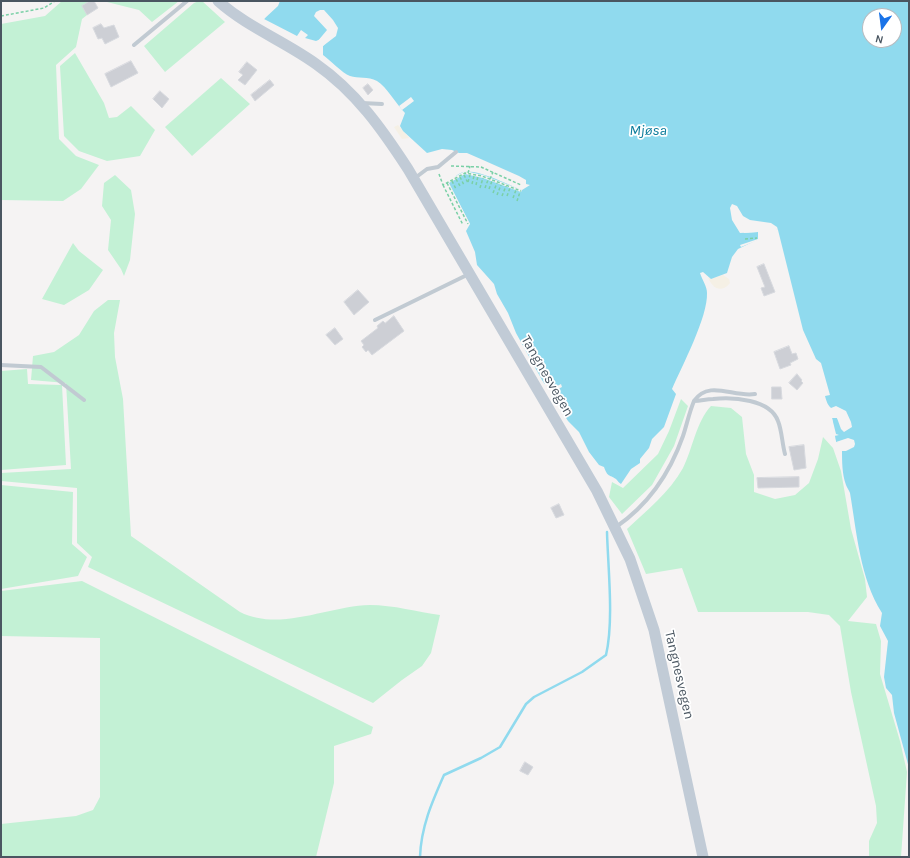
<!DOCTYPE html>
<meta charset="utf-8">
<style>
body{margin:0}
#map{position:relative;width:910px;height:858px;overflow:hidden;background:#f5f3f3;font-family:Karla,sans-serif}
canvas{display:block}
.frame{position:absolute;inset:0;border:2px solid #4a5661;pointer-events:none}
.north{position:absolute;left:862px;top:8px;width:40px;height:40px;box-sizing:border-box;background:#fff;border:1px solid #b7bbc0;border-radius:50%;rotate:194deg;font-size:11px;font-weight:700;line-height:16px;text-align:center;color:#4a5661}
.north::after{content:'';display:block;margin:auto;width:14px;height:18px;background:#1a73e8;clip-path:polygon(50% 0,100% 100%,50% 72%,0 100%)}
</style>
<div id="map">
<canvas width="910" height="858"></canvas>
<div class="frame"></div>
<div class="north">N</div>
</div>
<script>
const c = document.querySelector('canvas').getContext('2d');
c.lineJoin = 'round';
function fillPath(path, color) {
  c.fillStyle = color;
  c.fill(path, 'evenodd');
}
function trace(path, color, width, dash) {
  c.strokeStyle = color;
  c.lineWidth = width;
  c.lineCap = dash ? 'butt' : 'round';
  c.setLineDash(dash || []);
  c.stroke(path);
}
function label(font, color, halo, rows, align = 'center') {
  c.font = font + ' Karla,sans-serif';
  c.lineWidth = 3.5;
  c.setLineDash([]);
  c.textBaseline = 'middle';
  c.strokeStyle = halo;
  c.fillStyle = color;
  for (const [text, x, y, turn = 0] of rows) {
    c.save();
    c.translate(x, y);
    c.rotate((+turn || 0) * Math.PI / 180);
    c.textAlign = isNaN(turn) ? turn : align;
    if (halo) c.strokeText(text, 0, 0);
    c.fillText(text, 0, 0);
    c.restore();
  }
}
fillPath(new Path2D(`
 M62,1H91L96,8L82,19L76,47L56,65L59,139L76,156L99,165L81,189L63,201L1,200V24L45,16Z
 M103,1H179L152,22L139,10Z
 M199,1H202L225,22L165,72L144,46L194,3Z
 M75,53L104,103L109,118L117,117L131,106L155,130L140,156L107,161L79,151L64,136L60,66Z
 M221,78L250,104L192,156L165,127Z
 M115,175L131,190L135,214L130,260L124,276L121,269L108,250L111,220L102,206L104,183Z
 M73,243L79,251L103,270L89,290L64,305L42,299Z
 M108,300H120L114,333L115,357L123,399L131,536L240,612C280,632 328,606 370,605C393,605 418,612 440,615L431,653L422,666L402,680L373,703L88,567L92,557L77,543V488L1,481V473L71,469L66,383L31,380L33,356L54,352L79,335L94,311Z
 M27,369L28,384L62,385L66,465L1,470V371Z
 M681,399L688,406L674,446L652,485L622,514L609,497L612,482L623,488L658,454L669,431Z
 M711,406L731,408L742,417L746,454L754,475V492L775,499L795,495L809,483L818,459L823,437L833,448L841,471L851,529L865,579L867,597L848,621L876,624L881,641L880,674L900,741L907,772L901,857H869V841L877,823L876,806L851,692L840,626L829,615L808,612H698L682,568L646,574L627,529C647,510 669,493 683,468C693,448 696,422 711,406Z
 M1,485L73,492L72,544L87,557L78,576L1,589Z
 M82,581L373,727L371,734L334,746V783L316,857H1V824L76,816L93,810L100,797V638L1,636V591Z`), '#c3f1d5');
fillPath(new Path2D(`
 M398,125L409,138L402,139L394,127Z
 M723,275L729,279L730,283C721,294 712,288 708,277L711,279Z`), '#f5f0e5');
fillPath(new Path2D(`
 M276,1H909V768L894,713L892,695L886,688L884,677L888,641L880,626L882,613C860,578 857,534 850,493C849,490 847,488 846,485C842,474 842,461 842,449L848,444L836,442L832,418H837L843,426L841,412C830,409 828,407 825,396L830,395L821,363L816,359L803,330L778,230L770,225L740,222L744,233L758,232L759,239L738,249L732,257L727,273L711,279L703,272L700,273C702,280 707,286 707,293C708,317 682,366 672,389L676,394L664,427L652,439L649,448L640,459V463L631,469L621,484C619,483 618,481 616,479C609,474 608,478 604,467L599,465L589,452L579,432L568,421L542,380L516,333L508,313L497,294L494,284L477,265L475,252L466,231L470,224L448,183C453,179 457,174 463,172C476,168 509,185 522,190L530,185L526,184V180L519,176L483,160L467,153H459L452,150L442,149L427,153L403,131L400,126L405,113C396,104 387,87 377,81C368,76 358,79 350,76C342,73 330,60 323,55V46L332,34L330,30L323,38L316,41L305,38L308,35L301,30L297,36L264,19ZM870,16H894V40H870Z`), '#90daee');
fillPath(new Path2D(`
 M274,1H280L278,6L264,19L263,16Z
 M320,10H324L333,20L338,28L336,36L323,46H321L331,32L324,40L317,42L327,30L314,16L316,12Z
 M411,97L414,101L402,110L399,106Z
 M465,171L483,175L522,190L521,192L483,178L465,174L449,183L470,224L468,225L446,183L447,181Z
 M732,204L737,206L743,216L750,220L771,223L777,227L778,230L765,225L756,227L742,225L745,231L759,230L761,239L741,247L740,245L758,239V232L740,233L732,220L730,208Z
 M546,383L551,389L561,384L562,387L552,392L551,397L543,385Z
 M836,406L846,411L851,422L852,427L844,432L841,429L837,418H832L836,434L839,435L834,436L836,442L848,438L854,440L855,444L854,447L846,451H842L840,448L846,445L834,442L832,437L831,416L841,417L840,414L830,411L831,408Z`), '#f5f3f3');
trace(new Path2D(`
 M420,857C421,827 432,802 444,775L481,758L500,747L526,704L534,697L582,672L606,655C614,621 608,568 607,532`), '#90daee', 2.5);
const building = new Path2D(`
 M90,1H94L98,8L87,15L82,6Z
 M101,24L104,28L114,25L119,37L105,44L102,38L98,39L93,28Z
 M131,61L138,73L111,87L105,74Z
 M247,62L257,70L245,85L238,80L243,75L239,72Z
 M270,80L274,85L255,101L251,95Z
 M368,84L373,90L368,95L363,88Z
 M160,91L169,99L162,108L153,99Z
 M764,264L775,292L764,296L761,288L765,287L757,267Z
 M358,290L369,302L354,315L344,302Z
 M394,316L404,331L372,355L368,350L366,352L362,347L364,345L361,341L378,328L377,326L383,321L385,323Z
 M335,328L343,339L335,345L326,335Z
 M789,346L792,354L796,353L798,359L790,363L791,365L780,369L774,352Z
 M797,374L802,380L801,381L803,383L797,390L789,383Z
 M772,387H781L782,399H772Z
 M804,445L806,468L794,470L789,447Z
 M799,477V487H798L758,488L757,478Z
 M559,504L564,515L556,518L551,508Z
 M525,762L533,767L528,775L520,771Z`);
fillPath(building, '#cdcfd5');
trace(building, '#d7d9de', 1);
trace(new Path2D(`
 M1,16L44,8L55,1
 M451,166L481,167L521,185
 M468,173L470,166
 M439,174L443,185L465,173L482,176L521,191
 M464,175L468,183
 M460,177L464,185
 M456,179L460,186
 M490,179L493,172
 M452,181L456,189
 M468,182L470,175
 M447,183L468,224
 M472,184L474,176
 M443,185L463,225
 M476,185L478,176
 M480,188L483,178
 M485,188L488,180
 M489,189L492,181
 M493,193L497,183
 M497,195L501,185
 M502,196L506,186
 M507,196L510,188
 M513,198L516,190
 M517,201L520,192
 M745,239L757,238`), '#7ad0a6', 1.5, [3, 2]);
trace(new Path2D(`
 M134,45L187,1
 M362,103L382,104
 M415,178L427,169L438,167L456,152
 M375,320L469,274
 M1,365L41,367L84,400
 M694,401C709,379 734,398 755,394
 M616,527C648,505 670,473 683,436C687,424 689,413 694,401C701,401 706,399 713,399C733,397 770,399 778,421C782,431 782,443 785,454`), '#c1cad2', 4);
trace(new Path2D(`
 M218,1C247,27 284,41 316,64C356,92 382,129 408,169L597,491L630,559L654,630L703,857`), '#c1cbd6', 11);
label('14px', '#4a5661', '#fff', [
 ["Tangnesvegen",547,376,60],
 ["Tangnesvegen",679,675,77]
]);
label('italic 15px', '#0c7c9b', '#fff', [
 ["Mjøsa",648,131]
]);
</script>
